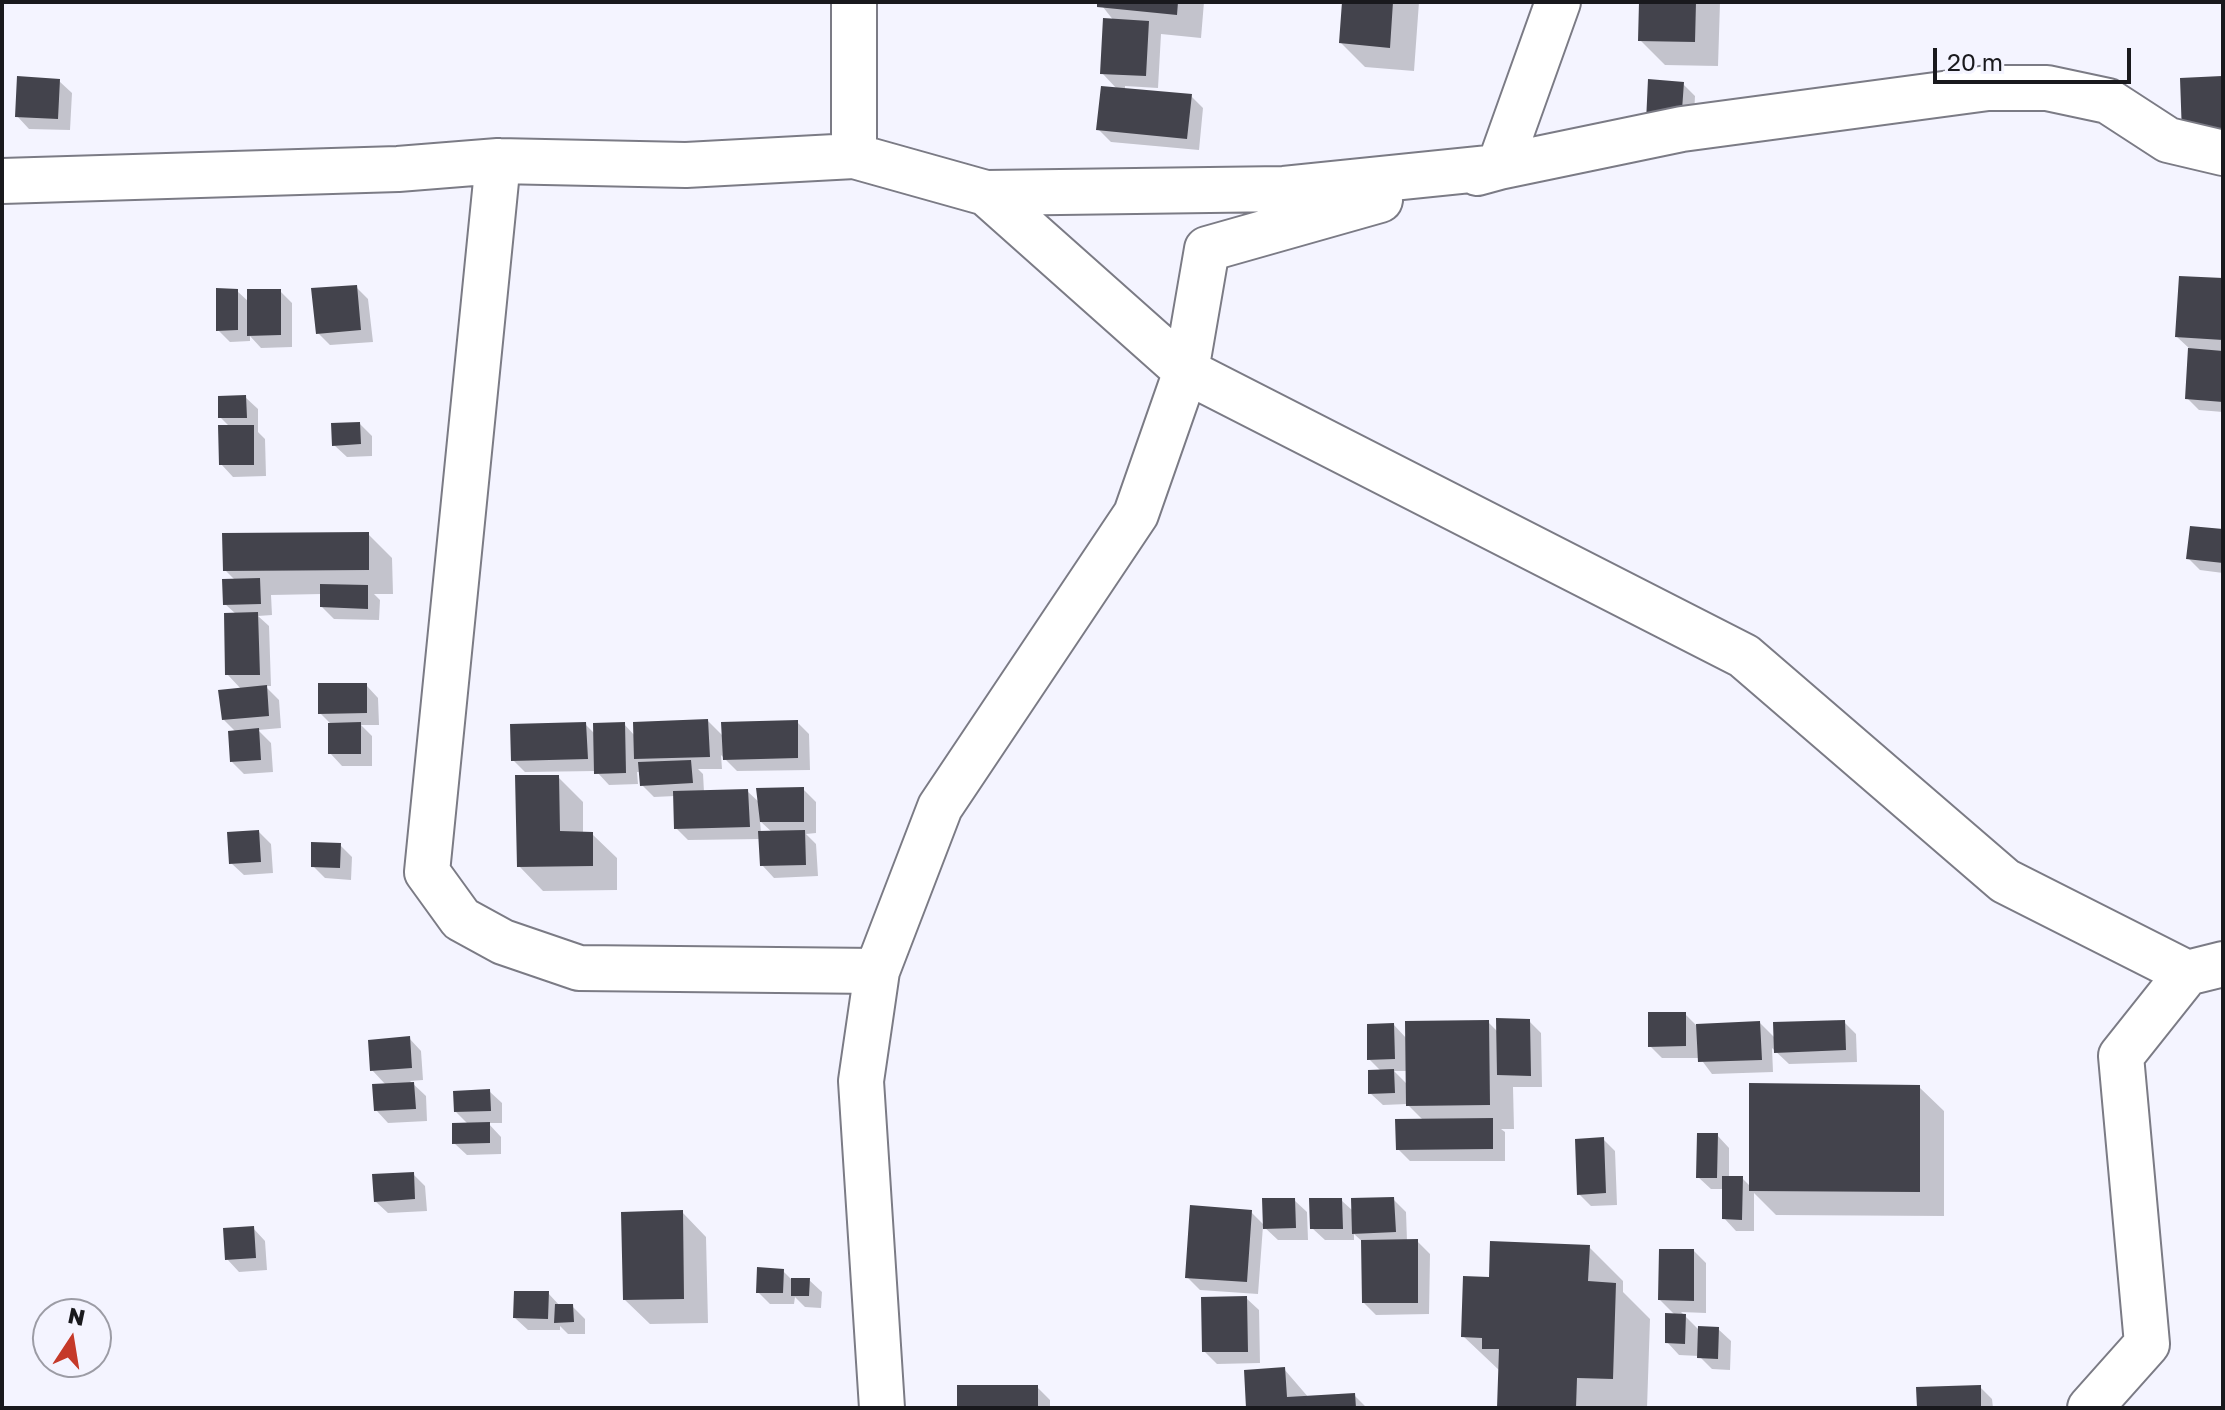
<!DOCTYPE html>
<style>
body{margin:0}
#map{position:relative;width:2225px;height:1410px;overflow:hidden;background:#f4f4ff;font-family:"Golos Text",sans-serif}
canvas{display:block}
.frame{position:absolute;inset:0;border:4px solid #19191d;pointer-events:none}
.north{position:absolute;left:32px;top:1298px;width:80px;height:80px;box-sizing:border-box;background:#f4f4ff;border:2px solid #9c9ca5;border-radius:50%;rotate:12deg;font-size:22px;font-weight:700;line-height:32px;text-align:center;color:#19191d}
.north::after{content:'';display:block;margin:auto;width:28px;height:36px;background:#c53929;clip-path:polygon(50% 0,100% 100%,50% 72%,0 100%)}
.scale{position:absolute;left:1933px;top:48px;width:198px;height:36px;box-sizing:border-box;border:4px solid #19191d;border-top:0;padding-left:10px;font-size:24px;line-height:28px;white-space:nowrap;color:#19191d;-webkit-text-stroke:6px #f4f4ff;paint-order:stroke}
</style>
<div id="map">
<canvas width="2225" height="1410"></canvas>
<div class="frame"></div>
<div class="north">N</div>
<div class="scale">20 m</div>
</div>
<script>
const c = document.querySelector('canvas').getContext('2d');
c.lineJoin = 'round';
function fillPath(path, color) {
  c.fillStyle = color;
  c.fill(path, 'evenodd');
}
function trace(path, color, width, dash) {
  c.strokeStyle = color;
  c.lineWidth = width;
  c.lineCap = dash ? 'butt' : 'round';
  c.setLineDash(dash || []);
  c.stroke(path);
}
fillPath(new Path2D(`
 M28,2H79L30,4Z
 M1099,2H1204L1201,38L1161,34L1158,88L1125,86V90L1191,96L1203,108L1199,150L1111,142L1099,130L1117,89L1102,73L1114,21Z
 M1344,2H1419L1414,71L1365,67L1341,43Z
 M1641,2H1720L1718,66L1665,65L1640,40Z
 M59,81L72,93L70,130L29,129L17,116Z
 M1683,84L1695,96L1693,136L1648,121Z
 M2223,280V412L2199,410L2187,398L2190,349L2177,337Z
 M356,287L368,299L373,342L330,345L318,333Z
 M237,291L249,302L280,291L292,303V347L261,348L250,336V341L230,342L218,330Z
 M245,397L258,409V432L265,439L266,476L233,477L221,464L230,427L220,417Z
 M360,424L372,436V456L347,457L334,445Z
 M2223,531V573L2200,570L2188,558Z
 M368,534L392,558L393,594H374L380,600L379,620L334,619L322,607V594L271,595L272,615L258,616L269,626L271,686H265L279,700L281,728L258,730L271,743L273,772L244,774L232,762L236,732L224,720L242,690L227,674L236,614L225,604L235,580L225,570Z
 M366,685L378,698L379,725H361L372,736V766H342L330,753V723L320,713Z
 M708,721L724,737L797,722L809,734L810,770L737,771L721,755L722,769H698L703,774L704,792L747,791L760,803L803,789L816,802V833L806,834L816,844L818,876L774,878L762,865L760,839L688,840L676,828L675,796L654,797L642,785L641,772H637L638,784L609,785L596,771L525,772L513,760L585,724L595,734L624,724L635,736ZM760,821L773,833H761Z
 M558,777L583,802V834H592L617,858V890L543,891L519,866Z
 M259,832L271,844L273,873L244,875L231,863Z
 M340,845L352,857L351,880L325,878L313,866Z
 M1685,1014L1697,1026L1760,1023L1776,1039L1844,1022L1856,1034L1857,1062L1789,1064L1772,1048L1773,1072L1712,1074L1700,1058H1662L1650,1046Z
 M1529,1021L1541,1033L1542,1087H1513L1514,1129H1501L1505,1132V1161H1410L1398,1149L1424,1121L1407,1104L1383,1105L1370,1093L1382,1072L1369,1059L1394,1025L1407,1039L1488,1022L1498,1032ZM1394,1071H1408V1085Z
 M409,1038L421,1051L423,1080L410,1081L426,1096L427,1121L388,1123L376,1110L386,1085L372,1070Z
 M1919,1087L1944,1111V1216L1776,1215L1754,1193V1231H1736L1724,1218V1189H1711L1698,1177L1717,1135L1729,1148V1178H1742L1751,1187Z
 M489,1091L502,1103V1123H488L501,1137V1154L467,1155L454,1143L469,1125L456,1112Z
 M1603,1139L1615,1151L1617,1205L1591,1206L1579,1194Z
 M413,1174L425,1186L427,1211L388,1213L375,1201Z
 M1294,1200L1307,1212L1308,1240H1278L1263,1226L1258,1294L1200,1290L1187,1277L1251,1212L1265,1226Z
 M1341,1200L1353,1211L1394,1200L1406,1212L1407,1241H1417L1430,1254L1429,1314L1376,1315L1364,1303V1243L1354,1234V1240H1325L1312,1228Z
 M682,1212L706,1237L708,1323L650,1324L625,1300Z
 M253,1228L265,1241L267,1270L239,1272L227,1259Z
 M1589,1247L1623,1281V1292L1650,1319L1647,1408H1499L1500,1371L1463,1336L1491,1279Z
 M1694,1251L1706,1263V1313L1681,1312L1700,1331L1718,1329L1731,1341L1730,1370L1712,1369L1699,1356L1679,1355L1667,1342L1676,1316L1660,1300Z
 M783,1271L792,1280H809L822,1292L821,1308L805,1307L795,1297L794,1304H770L758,1292Z
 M548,1293L560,1306H572L585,1319V1334H568L560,1326V1330H528L515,1318Z
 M1246,1298L1259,1310L1260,1363L1217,1364L1204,1351Z
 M1284,1369L1309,1398L1354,1395L1367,1408H1248Z
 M1037,1387L1050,1400V1408H959Z
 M1980,1387L1992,1399L1993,1408H1919Z`), '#0003');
fillPath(new Path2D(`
 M1097,2H1178L1177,15L1097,7Z
 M1342,2H1393L1390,48L1339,43Z
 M1639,2H1696L1695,42L1638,41Z
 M1103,18L1149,21L1146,76L1100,74Z
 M17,76L60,79L58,119L15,117Z
 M2222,76L2223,132L2182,134L2180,78Z
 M1648,79L1684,82L1681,124L1646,122Z
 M1101,86L1192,94L1187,139L1096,130Z
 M2179,276L2223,278V340L2175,337Z
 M357,285L361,330L316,334L311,288Z
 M216,288L238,289V330L216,331Z
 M247,289H281V335L247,336Z
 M2188,348L2223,351V402L2185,399Z
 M246,395L247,418H218V396Z
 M360,422L361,444L332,446L331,423Z
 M218,425H254V465H219Z
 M2190,526L2223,529V563L2186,559Z
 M369,532V570L223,571L222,533Z
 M260,578L261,604L223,605L222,579Z
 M320,584L368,585V609L320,607Z
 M258,612L260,675H225L224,613Z
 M318,683H367V713L318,714Z
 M267,685L269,716L222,720L218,690Z
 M708,719L710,757L634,759L633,722Z
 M798,720V758L723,760L721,722Z
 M361,722V754H328V723Z
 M586,722L588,759L511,761L510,724Z
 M625,722L626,773L594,774L593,723Z
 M259,728L261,760L230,762L228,731Z
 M691,760L693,783L640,786L638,762Z
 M515,775H559L560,831L593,832V866L517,867Z
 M804,787V822H760L756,788Z
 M748,789L750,827L674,829L673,791Z
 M259,830L261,862L229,864L227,832Z
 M805,830L806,865L760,866L758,831Z
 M311,842L341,843L340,868L311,867Z
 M1648,1012H1686V1046L1648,1047Z
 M1496,1018L1530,1019L1531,1076L1497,1075Z
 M1489,1020L1490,1105L1406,1106L1405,1021Z
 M1845,1020L1846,1050L1774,1053L1773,1022Z
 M1760,1021L1762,1060L1698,1062L1696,1024Z
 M1394,1023L1395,1059L1367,1060V1024Z
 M410,1036L412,1068L370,1071L368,1040Z
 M1394,1069L1395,1093L1368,1094V1070Z
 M414,1082L416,1109L374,1111L372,1084Z
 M1749,1083L1920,1085V1192L1749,1191Z
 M490,1089L491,1111L454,1112L453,1091Z
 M1493,1118V1149L1396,1150L1395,1119Z
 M490,1122V1143L452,1144V1123Z
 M1697,1133H1718L1717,1178H1696Z
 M1604,1137L1606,1193L1577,1195L1575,1139Z
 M414,1172L415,1199L374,1202L372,1174Z
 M1722,1176H1743L1742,1220L1722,1219Z
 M1394,1197L1396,1232L1352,1234L1351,1198Z
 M1262,1198H1295L1296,1228L1263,1229Z
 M1309,1198H1342L1343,1229H1310Z
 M1190,1205L1252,1210L1247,1282L1185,1278Z
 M683,1210L684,1299L623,1300L621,1212Z
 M254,1226L256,1258L225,1260L223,1228Z
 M1418,1239V1303H1362L1361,1240Z
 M1490,1241L1590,1245L1588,1281L1616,1283L1613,1379L1577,1378L1576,1408H1497L1499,1349H1482V1338L1461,1337L1463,1276L1489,1277Z
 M1659,1249H1694V1301L1658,1300Z
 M757,1267L784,1269L783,1293H756Z
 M791,1278H810L809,1296H791Z
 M514,1291H549L548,1319L513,1318Z
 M1247,1296L1248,1352H1202L1201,1297Z
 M555,1304H573L574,1322L554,1323Z
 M1665,1313L1686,1314L1685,1344L1665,1343Z
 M1698,1326L1719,1327L1718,1359L1697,1358Z
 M1285,1367L1287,1397L1355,1393L1356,1408H1246L1244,1370Z
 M957,1385H1038V1408H957Z
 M1981,1385V1408H1917L1916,1387Z`), '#43434c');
const minor = new Path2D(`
 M854,2V156
 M498,161L427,872L461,919L503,942L579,968L877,971
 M1477,173L1499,167L1558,2
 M2,181L398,169L498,161L686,165L854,156L986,193L1284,189L1499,167L1682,129L1988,88H2047L2108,101L2168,140L2223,153
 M986,193L1186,371L1744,656L2005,881L2187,973
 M882,1408L861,1081L877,971L940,807L1136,514L1186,371L1207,249L1380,200
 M2090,1408L2147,1344L2121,1056L2187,973L2223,964`);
trace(minor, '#7b7b85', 48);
trace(minor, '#fff', 44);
</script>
